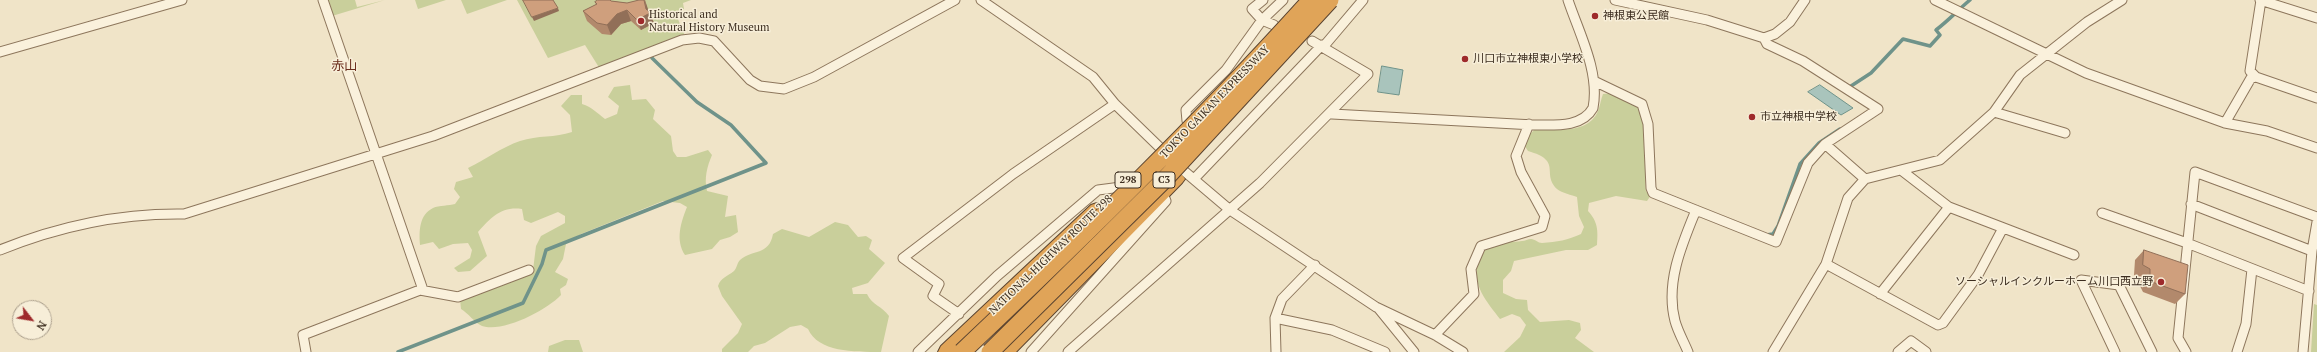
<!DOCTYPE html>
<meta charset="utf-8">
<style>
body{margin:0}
#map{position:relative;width:2317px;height:352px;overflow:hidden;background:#f0e4c8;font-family:"PT Serif",serif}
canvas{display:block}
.north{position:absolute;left:12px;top:300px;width:40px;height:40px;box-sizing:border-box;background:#f7eed8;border:1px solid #ada18e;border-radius:50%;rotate:121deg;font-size:11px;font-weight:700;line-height:16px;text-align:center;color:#3d2e20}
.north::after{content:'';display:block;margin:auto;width:14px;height:18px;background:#9e2a2b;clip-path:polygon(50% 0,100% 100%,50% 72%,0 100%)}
</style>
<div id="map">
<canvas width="2317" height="352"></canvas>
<div class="north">N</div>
</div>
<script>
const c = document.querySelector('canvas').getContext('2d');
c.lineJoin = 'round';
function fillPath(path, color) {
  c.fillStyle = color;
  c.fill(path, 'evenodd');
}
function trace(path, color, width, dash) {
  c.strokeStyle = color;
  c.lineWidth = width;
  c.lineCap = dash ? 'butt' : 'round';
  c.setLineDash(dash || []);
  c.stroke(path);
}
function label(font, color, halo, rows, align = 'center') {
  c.font = font + ' "PT Serif","Noto Sans JP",serif';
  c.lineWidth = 3;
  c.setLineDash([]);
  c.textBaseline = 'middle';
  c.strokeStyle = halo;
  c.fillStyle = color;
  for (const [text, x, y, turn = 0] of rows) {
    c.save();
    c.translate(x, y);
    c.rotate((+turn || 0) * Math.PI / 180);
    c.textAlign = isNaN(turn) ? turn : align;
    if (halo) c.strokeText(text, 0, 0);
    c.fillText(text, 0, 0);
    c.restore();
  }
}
fillPath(new Path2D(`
 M326,0H355L357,7L385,0L332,16Z
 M415,0H446L418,9Z
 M461,0H507L467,14Z
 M517,0H691L683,3L684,9L675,12L685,36L600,69L585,45L548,58Z
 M630,85L632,100L646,99L655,110L653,119L671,136L673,151L677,157H686L708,150L712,155C707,167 704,178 707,191L728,196L725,217L736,215L738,232L730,237L720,240L712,249L685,255C675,240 681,222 687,207L680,203L663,201L581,234L566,244L563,259L555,272L568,279L566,285L560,289L561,295C547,310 503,333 482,326C475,323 468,313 461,309L460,299L533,270L536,246L541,236L565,223V216L558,212L531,223L524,220L522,209C502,206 491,217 478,232L487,256L470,271L458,272L454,268L470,258L472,250L468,243L453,244L439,249L433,242L420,245C419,231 419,215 433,208C439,205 449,206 455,204L460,197L454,189L456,182L473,177L468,168C485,160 502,147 520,141C538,135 555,138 572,132L570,115L561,106L571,95H582V104C592,107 597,113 605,119L617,114L619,106L608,97L614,87Z
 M1613,93C1619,98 1628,101 1635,105C1650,117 1644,173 1646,191L1651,195L1647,201L1616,196L1589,203L1588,211C1598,222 1598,230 1597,245L1588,250H1566L1514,261L1511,271L1503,280V293L1516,299L1527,300L1528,310L1540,322L1569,320L1580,323L1581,330L1575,338L1594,352H1504L1520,337L1526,325L1520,317L1512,314L1500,319C1488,303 1470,284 1479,261C1488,238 1502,244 1522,241C1525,241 1528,239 1531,239C1535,239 1538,243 1542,243C1557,242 1568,240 1581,234L1584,227L1579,216L1577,197C1572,195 1562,193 1557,189C1541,173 1563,161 1528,151L1524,145L1530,134L1536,128C1556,129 1588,135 1598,111C1600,106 1601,99 1603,94Z
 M835,222L848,225L858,237L866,236L872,240L869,249L885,263L868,283L852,288L853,294H867C872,305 882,306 889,316L881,352C854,352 818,352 808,329L801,325L790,327L765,343L754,346L748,352H722V349L738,333L742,324L722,296L718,286C721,277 727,277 734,271C737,268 737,263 740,260C752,249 769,256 773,234L782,229L809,237Z
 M2314,304L2317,305V352H2311Z
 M565,340H579L583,352H548L549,346Z`), '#c9cf9b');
const water = new Path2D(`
 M1382,66L1403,70L1399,95L1378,92Z
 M1820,85L1853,108L1841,115L1808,92Z`);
fillPath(water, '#a9c4bc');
trace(water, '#6f938a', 1);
trace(new Path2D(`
 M1848,88L1871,73L1903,39L1930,46L1940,35L1936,30C1949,20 1958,10 1970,0
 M1766,235L1773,234L1778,226L1800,164L1819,143L1840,129
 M398,352L523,303L542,264L546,250L766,163L731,125L697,102L652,58`), '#6f938a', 3.5);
const street = new Path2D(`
 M323,0L422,287L420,290
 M981,0L1093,77L1115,104L1184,171L1230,210L1376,307L1435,335L1463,352
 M1263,0L1252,9L1262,20L1274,25
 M1615,0L1707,20L1764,38L1775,34L1790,22L1805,0
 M1935,0L2086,73L2225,123L2267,131L2317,148
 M2260,0L2317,18
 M1764,38L1767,44L1803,61L1878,109L1825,144L1865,179L1848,198L1826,264L1773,352
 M1324,46L1363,0
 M0,52L182,0
 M2256,77L2250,71L2261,0
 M1594,81L1642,104L1648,124L1651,188L1653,193L1776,242L1808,163L1825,144
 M1994,112L2065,133
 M1332,114L1534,125C1554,125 1582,128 1593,108C1600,72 1579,33 1568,0
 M1187,121L1186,110L1226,70L1262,20L1283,0
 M2225,123L2251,78L2256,77L2317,98
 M1901,170L1949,207L2074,255
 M1194,179L1322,45
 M1865,179L1940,160L1994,112L2020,75L2087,22L2122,0
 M2191,204L2312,251
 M2102,213L2187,243L2309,291
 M0,250C59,226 121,213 184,214L433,136L682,40L699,38L714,41L750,80L760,86L784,89L814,77L955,0
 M1826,264L1938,325L1943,323L1978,275L2003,228
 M1880,294L1949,207
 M1379,309L1414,352
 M959,314L933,296L939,284L903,258L1013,174L1115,104
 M1275,318L1332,330L1385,352
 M1435,335L1474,294L1471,269L1481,246L1542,227L1545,216L1521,172L1516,156L1529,124
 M306,352L303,335L420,290L458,297L529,270
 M918,352L997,276L1098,190L1121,187
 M1031,352L1166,201L1163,193
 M1068,352L1260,183L1368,74L1312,41
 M1276,352L1275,318L1282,299L1315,265
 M1688,352C1684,342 1678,332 1675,321C1665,283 1682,244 1696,210
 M1898,352L1911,341L1926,352
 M2115,352L2081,280L2119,285L2152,352
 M2186,352L2178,338L2195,172L2317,217
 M2237,352L2246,324L2252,269
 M2303,352L2312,251L2317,222`);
const highway = new Path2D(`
 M1176,173L1182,175L1185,179L1182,183L1016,352H994L997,346L1170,175Z
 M1097,203L1103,205L1106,210L1103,215L961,352H938L941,346L1091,205Z`);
trace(street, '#8d765c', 11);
trace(highway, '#5b4430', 2);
trace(street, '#faf1dc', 9);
fillPath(highway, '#e0a458');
const highwayBridge = new Path2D(`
 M962,352C1082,238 1200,123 1311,0
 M990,352L1164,180L1330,0`);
trace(highwayBridge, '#5b4430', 19, []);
trace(highwayBridge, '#e0a458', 17);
fillPath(new Path2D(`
 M645,0L648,12L650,13L654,23L641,30L631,21L621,24L611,35L602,34L587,21L583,11L596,5L595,2L611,1L627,3Z
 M2144,250L2185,294L2175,304L2143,292L2140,286L2141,278L2134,275L2135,260Z`), '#b2896c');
fillPath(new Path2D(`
 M645,0L648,9L649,14L650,13L654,23L641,30L637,20L646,9Z
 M558,8L559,11L534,21L532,17Z
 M627,10L631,21L621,24L611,35L607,25L617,14Z`), '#916f58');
const building = new Path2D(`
 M523,0H553L558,8L532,17Z
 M598,0H610L611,1L627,3L639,0H644L646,9L650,13L637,20L627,10L617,14L607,25L597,23L583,11L597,4L595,2Z
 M2144,250L2188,265L2185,294L2152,282L2150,277V269L2143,265Z`);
fillPath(building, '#cf9f7d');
trace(building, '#916f58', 1);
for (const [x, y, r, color] of [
 [1595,16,4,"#9e2a2b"],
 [641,21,4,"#9e2a2b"],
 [1465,59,4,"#9e2a2b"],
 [1752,117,4,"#9e2a2b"],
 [2161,282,4,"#9e2a2b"]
]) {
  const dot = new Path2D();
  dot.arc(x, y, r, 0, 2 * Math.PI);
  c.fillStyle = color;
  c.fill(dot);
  trace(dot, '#f7eed8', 1.5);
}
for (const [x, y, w] of [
 [1128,180,26],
 [1164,180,22]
]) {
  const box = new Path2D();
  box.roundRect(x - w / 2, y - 8, w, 16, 3);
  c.fillStyle = '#f7eed8';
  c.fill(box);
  trace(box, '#3d2e20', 1);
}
label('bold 10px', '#3d2e20', null, [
 ["298",1128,180],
 ["C3",1164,180]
]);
label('11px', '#3d2e20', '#f7eed8', [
 ["Historical and",649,15],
 ["Natural History Museum",649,28],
 ["神根東公民館",1603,16],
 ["川口市立神根東小学校",1473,59],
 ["市立神根中学校",1760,117],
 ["ソーシャルインクルーホーム川口西立野",2153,282,"right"]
], 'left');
label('11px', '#3d2e20', '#f7eed8', [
 ["TOKYO GAIKAN EXPRESSWAY",1215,102,-46],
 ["NATIONAL HIGHWAY ROUTE 298",1051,255,-44]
]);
label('13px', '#6b2e1e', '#f7eed8', [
 ["赤山",344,66]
]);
</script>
